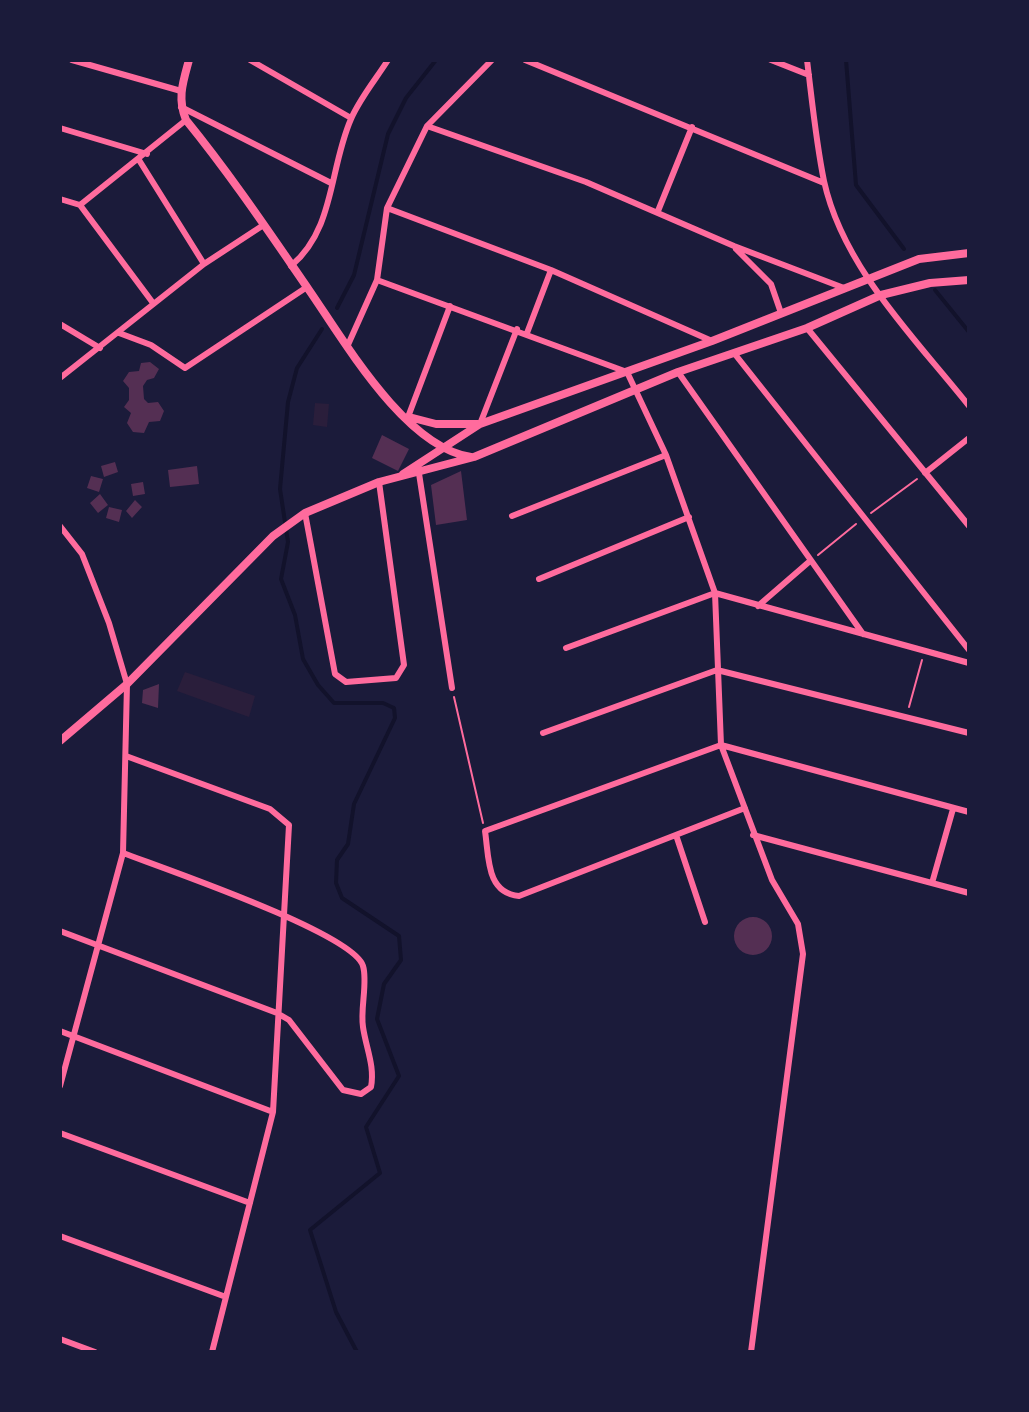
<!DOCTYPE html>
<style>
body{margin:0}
#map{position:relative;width:1029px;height:1412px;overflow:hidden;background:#1b1b3a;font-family:"DM Sans",sans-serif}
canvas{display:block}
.frame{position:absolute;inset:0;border:62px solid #1b1b3a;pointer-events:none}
</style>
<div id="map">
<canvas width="1029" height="1412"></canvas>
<div class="frame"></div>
</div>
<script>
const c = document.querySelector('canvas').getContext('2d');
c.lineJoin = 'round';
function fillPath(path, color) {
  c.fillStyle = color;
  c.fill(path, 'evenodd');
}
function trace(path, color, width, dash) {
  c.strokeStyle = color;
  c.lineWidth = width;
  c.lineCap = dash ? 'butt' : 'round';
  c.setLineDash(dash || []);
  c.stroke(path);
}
fillPath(new Path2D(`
 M315,403L329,404L327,427L313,425Z
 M185,672L255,696L249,717L177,691Z`), '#2a1e3b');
trace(new Path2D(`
 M846,60L856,185L904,249
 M935,290L969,332
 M337,308L354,275L388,134L406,98L436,60
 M322,329L297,368L288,402L280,489L288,542L281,579L295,615L303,659L318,685L334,703H383L394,708L395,718L354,804L348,844L337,860L336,883L342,898L399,936L401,960L384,984L377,1019L399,1076L366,1127L380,1173L310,1230L336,1312L357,1352`), '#12122b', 4);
fillPath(new Path2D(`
 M150,362L159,369L154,378L147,380L143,386L144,399L148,403L158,402L164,411L160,421L149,422L144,433L133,432L127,423L131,413L124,407L129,400V388L123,381L129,372L139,371L141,363Z
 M382,435L409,449L398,471L372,458Z
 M115,462L118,472L104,477L101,466Z
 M197,466L199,484L170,487L168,470Z
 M461,471L467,520L436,525L431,485Z
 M91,476L103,479L99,492L87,488Z
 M143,482L145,494L133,496L131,484Z
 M100,494L108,505L98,513L90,503Z
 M135,500L142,507L132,518L126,511Z
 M109,507L122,510L119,522L106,518Z
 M159,684L158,708L142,703L143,690Z
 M734 936a19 19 0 1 1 38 0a19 19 0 1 1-38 0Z`), '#542f53');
trace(new Path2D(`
 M871,513L917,479
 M818,555L856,524
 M454,697L483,823
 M909,707L922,660`), '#ff6b9d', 2);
trace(new Path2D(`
 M72,60L181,91
 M250,60L351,118
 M525,60L824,183
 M771,60L809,75
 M807,60C812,100 816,142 824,181C843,268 916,339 969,406
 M181,107L331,183
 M427,126L586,182L734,246L844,288
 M60,128L147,154
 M139,160L204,264
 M60,199L80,205L153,303
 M80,205L186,120
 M387,208L551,270L712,341
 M658,211L692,127
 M736,249L771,284L781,313
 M291,266C335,229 329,169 351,119C360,98 376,79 388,60
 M377,280L627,372L666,455L715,593L721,745L772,880L798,924L803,954L751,1352
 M60,324L100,348
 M807,328L969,526
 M119,333L151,345L185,368L307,287
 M527,333L551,270
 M347,347L377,280L387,208L427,126L492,60
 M734,353L969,650
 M678,372L863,634
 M60,378L204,264L262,226
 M408,417L450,306
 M480,424L517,329
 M418,467L452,688
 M925,473L969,438
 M305,513L335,674L346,682L396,678L404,665L379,482
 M512,516L666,455
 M60,526L82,554L109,623L127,684L123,853L60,1086
 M539,579L689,517
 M758,606L810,561
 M566,648L715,593L969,663
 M543,733L717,670L969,733
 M126,756L270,809L289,825L273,1112L212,1352
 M745,808L519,896C486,893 489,857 485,831L721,745L969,812
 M676,835L705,922
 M753,835L969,893
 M932,883L953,809
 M60,931L277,1013L289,1020L343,1090L361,1094L371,1087C375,1066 366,1048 363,1027C360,1009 368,982 363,966C353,933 162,868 123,853
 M60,1031L273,1112
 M60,1133L250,1203
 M60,1236L226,1297
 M60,1339L95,1352`), '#ff6b9d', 6);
trace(new Path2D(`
 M189,60C183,82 177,98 186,120C230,174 269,232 309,290C345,342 405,447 471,457
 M409,417L436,424H478
 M403,474L480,424L712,341L919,259L969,253
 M60,741L127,684L273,536L305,513L379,482L474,457L678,372L807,328L881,295L930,283L969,280`), '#ff6b9d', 8);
</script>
